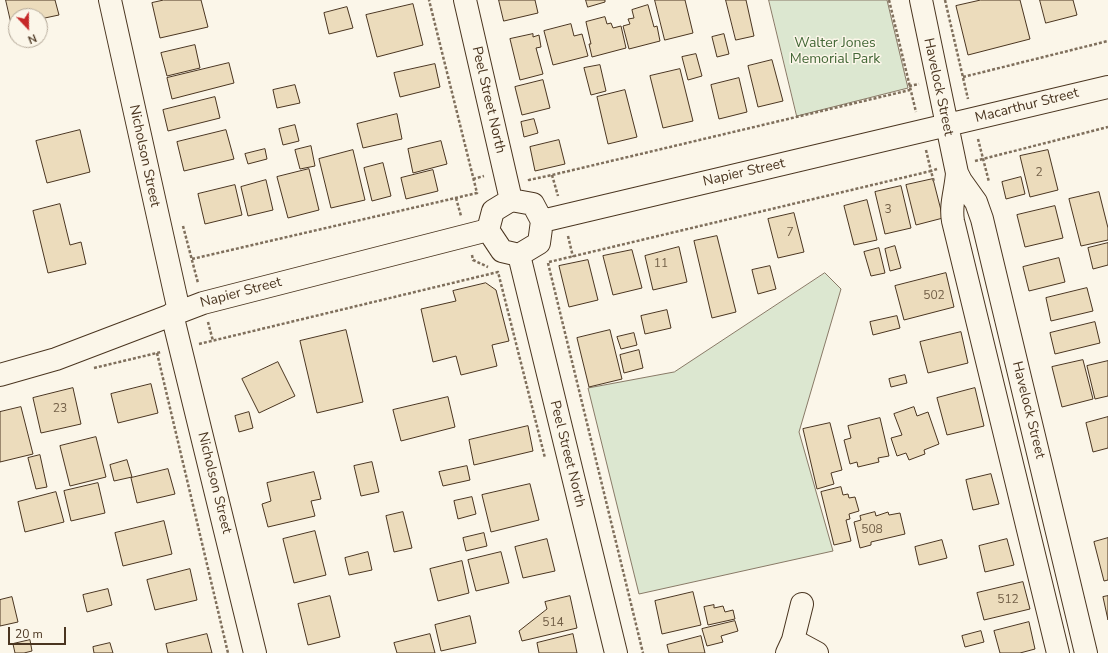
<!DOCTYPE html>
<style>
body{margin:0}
#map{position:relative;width:1108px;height:653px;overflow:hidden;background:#fbf6e9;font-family:"Nunito Sans",sans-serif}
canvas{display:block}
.north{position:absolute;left:8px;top:8px;width:40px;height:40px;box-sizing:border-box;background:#fbf6e9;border:1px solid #b4a999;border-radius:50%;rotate:158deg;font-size:11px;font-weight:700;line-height:16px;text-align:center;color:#4a3520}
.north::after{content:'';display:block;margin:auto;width:14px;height:18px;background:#c62828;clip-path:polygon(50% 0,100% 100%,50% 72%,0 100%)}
.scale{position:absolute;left:8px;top:627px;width:58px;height:18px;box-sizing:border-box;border:2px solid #4a3520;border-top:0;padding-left:5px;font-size:12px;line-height:14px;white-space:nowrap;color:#4a3520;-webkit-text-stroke:3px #fbf6e9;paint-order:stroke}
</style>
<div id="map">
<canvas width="1108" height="653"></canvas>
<div class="north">N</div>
<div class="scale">20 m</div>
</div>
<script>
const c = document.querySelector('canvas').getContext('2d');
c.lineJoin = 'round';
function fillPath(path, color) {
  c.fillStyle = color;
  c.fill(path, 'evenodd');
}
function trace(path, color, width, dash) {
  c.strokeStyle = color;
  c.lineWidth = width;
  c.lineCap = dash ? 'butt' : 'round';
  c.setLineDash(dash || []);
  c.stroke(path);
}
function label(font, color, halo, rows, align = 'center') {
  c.font = font + ' "Nunito Sans",sans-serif';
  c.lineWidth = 3;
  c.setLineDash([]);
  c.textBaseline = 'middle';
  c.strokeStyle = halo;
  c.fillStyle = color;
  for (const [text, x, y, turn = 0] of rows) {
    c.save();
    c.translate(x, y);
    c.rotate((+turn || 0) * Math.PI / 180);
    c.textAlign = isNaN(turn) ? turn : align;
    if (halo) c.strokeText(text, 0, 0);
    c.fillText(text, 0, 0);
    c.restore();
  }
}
const green = new Path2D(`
 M769,0H887L908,88L797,116Z
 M825,273L841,289L799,432L833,551L639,594L588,388L674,372Z`);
fillPath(green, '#dce7d0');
trace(green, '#887966', 1);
const building = new Path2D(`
 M6,0H55L59,15L40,19V16H16V25L12,26Z
 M164,0H201L208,27L160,38L152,3Z
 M499,0H535L538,13L504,21Z
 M586,0H605V2L588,7Z
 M655,0H685L693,33L665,40Z
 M726,0H746L754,36L736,40Z
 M981,0H1020L1030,39L968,55L956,6Z
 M1040,0H1073L1077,15L1046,23Z
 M413,4L423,45L377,57L366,15Z
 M648,5L654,27L657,26L660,41L629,49L623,26L630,24L628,19L634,18L632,10Z
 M347,7L353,28L329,34L324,13Z
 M605,17L607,24L611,23L613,28L621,26L626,48L592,57L589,44H591L586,22Z
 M571,24L574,36L582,34L588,56L553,65L544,31Z
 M533,34V37L539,35L541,47L536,48L543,74L520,80L510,39Z
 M724,34L729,54L717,57L712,37Z
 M195,45L200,68L167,76L161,53Z
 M696,54L702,76L688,80L682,57Z
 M772,60L783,101L758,107L748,66Z
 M229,63L234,83L172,99L167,78Z
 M435,64L440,87L400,97L394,73Z
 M600,65L606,91L591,95L584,68Z
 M680,69L693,121L663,128L650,76Z
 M739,78L747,112L719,119L711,85Z
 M543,80L550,108L522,115L515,87Z
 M295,85L300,103L277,108L273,90Z
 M625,90L637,137L608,144L597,97Z
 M215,97L220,118L168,131L163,110Z
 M397,114L402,139L363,148L357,124Z
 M534,119L538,133L524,137L521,122Z
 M295,125L299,141L283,145L279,129Z
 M80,130L90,172L47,183L36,141Z
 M226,130L234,159L184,171L177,142Z
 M559,140L565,164L535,171L530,147Z
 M441,141L447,164L413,173L408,149Z
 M311,146L315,166L300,169L295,150Z
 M265,149L267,159L248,164L245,154Z
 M353,150L365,200L331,208L319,159Z
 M1048,150L1058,190L1030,197L1020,156Z
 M383,163L391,196L372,201L364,168Z
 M309,169L319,210L288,218L277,177Z
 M433,170L438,191L406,199L401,178Z
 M1021,177L1025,194L1006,199L1002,182Z
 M933,179L943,218L916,225L906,185Z
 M266,180L273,210L248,216L241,187Z
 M235,185L242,215L205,224L198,194Z
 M901,186L911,228L885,234L875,192Z
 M1099,192L1108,228V240L1081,246L1069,199Z
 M867,200L877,240L854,245L844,206Z
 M60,204L70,245L81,242L86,264L48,273L33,211Z
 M1055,206L1063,238L1025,247L1017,215Z
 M794,213L804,252L778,258L768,219Z
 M717,236L736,312L712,318L694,241Z
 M1108,243V265L1093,269L1088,248Z
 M895,246L901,268L890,271L885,249Z
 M679,247L687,282L653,290L645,256Z
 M879,248L885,273L871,276L864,252Z
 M632,250L642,288L613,295L603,256Z
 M1059,258L1065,282L1029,291L1023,267Z
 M588,260L598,300L569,307L559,266Z
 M770,266L776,289L758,294L752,270Z
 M946,273L954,307L904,320L895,286Z
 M486,283L496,290L509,341L492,345L497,366L461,375L456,356L433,362L421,309L456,301L453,291Z
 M1087,288L1093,311L1051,321L1046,298Z
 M667,310L671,328L645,334L641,316Z
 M897,316L900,328L873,335L870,322Z
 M1095,322L1100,343L1055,354L1050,333Z
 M346,330L363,402L317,413L300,341Z
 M610,330L622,379L589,387L577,338Z
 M961,332L968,363L928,373L920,342Z
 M634,333L637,345L621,349L617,337Z
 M639,350L643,368L624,373L620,355Z
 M1083,360L1093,399L1062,407L1052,367Z
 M1108,361V396L1095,399L1087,366Z
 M278,362L295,396L259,413L242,379Z
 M905,375L907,383L891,387L889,379Z
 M151,384L158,413L118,423L111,394Z
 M73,388L81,424L41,433L33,398Z
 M975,388L984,426L947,435L937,398Z
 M448,397L455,427L401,441L393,410Z
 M21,407L33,454L0,462V412Z
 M914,407L917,416L928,412L939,444L924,450L925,454L909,460L906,453L897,456L891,438L902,435L894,414Z
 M249,412L253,428L239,432L235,416Z
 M1108,417V448L1093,452L1086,423Z
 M880,418L889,456L878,458L879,462L858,467L857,462L850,464L844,440L851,438L848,426Z
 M830,423L842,470L831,473L834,484L817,489L803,429Z
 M528,426L533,451L474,465L469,440Z
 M96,437L106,477L70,486L60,446Z
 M40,455L47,487L36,489L28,458Z
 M127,460L132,477L114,481L110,465Z
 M372,462L379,492L361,496L354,466Z
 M467,466L470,480L443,486L439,472Z
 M168,469L175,494L137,503L131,478Z
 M314,472L321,499L311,501L315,516L268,527L262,504L271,501L267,483Z
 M991,474L999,504L973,510L966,480Z
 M98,483L105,513L71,521L64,491Z
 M530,484L539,520L491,532L482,495Z
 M841,487L843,495L848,494L849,498L855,497L859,511L849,514L850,519L846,520L851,541L834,545L821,492Z
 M56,492L64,522L25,532L18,502Z
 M472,497L476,514L458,519L454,501Z
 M403,512L412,548L394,552L386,516Z
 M875,512L876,516L888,512L889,515L900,513L905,534L871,542V545L860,548L854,522L861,520L860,516Z
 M164,521L172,554L123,566L115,533Z
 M315,531L326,575L294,583L283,539Z
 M484,533L487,546L466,551L463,538Z
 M1108,538V580L1104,581L1094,542Z
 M547,539L555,571L523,578L515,547Z
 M1007,539L1014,565L985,572L979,546Z
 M942,540L947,558L919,565L915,547Z
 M368,552L372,570L349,575L345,558Z
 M501,552L509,583L476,591L468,560Z
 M462,561L469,593L438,601L430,569Z
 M190,569L197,600L155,610L147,580Z
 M1023,582L1030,609L984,620L977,593Z
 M108,589L112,605L87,612L83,595Z
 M693,592L701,625L662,634L655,601Z
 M330,596L340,637L308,645L298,604Z
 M570,596L577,628L522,641L519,631L547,609L545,602Z
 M1108,596V620L1103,597Z
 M12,597L18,622L0,626V600Z
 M714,605V608L723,606L725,612L733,610L735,619L708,625L704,607Z
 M470,616L476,643L441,651L435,625Z
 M735,621L738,631L721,636L723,642L707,646L702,629Z
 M1029,622L1035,649L1020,653H1000L994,631Z
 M981,631L984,642L965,647L962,636Z
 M207,634L212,653H168L166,644Z
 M430,634L435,653H397L394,643Z
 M573,634L577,653H539L537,643Z
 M701,636L705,653H669L667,645Z
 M30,640L32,651L24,653H15L13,644Z
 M110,643L113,653H94L93,647Z`);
fillPath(building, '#ecdcbc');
trace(building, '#4a3520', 1);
const minor = new Path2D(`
 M110,0L179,311
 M465,0L511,200
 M921,0L957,173C956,190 950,204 953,221L1058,653
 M957,173L961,181L976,202L982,219L1086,653
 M511,200L533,204L542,221L539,243L519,255L502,251L488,230L493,211Z
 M542,221L1108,87
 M519,255L616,653
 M172,314L255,653
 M0,375L56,359L203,303L488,230
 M793,640L802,604
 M787,653L793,640L817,653`);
trace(minor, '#4a3520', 24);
trace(new Path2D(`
 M889,0L916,112
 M945,0L968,99
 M963,77L1108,41
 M909,86L919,84
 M978,139L989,182
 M926,150L931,171L937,169
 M975,161L1108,127
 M552,175L558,196
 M473,179L484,176
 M529,179V180L552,175L910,90
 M456,198L461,216
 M183,226L198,283
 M568,236L573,257
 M472,255L473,260L488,267
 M192,259L477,193L429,0
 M549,262L931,171L934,182
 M548,263L643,653
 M208,322L213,341
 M199,344L498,272L545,458
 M157,353L228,653
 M94,368L161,352`), '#7f6f5c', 2.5, [3, 2]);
trace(minor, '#fbf6e9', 22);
label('12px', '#725f47', null, [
 ["2",1039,173],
 ["3",888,210],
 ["7",790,233],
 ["11",661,264],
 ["502",934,296],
 ["23",60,409],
 ["508",872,530],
 ["512",1008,600],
 ["514",553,623]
]);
label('14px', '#436837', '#fbf6e9', [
 ["Walter Jones",835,44],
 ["Memorial Park",835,60]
]);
label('14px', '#4a3520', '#fbf6e9', [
 ["Havelock Street",938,87,78],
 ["Peel Street North",488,100,77],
 ["Macarthur Street",1027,106,-14],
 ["Nicholson Street",144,156,78],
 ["Napier Street",744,173,-13],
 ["Napier Street",241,293,-15],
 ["Havelock Street",1028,410,76],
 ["Peel Street North",567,454,76],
 ["Nicholson Street",214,483,76]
]);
</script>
